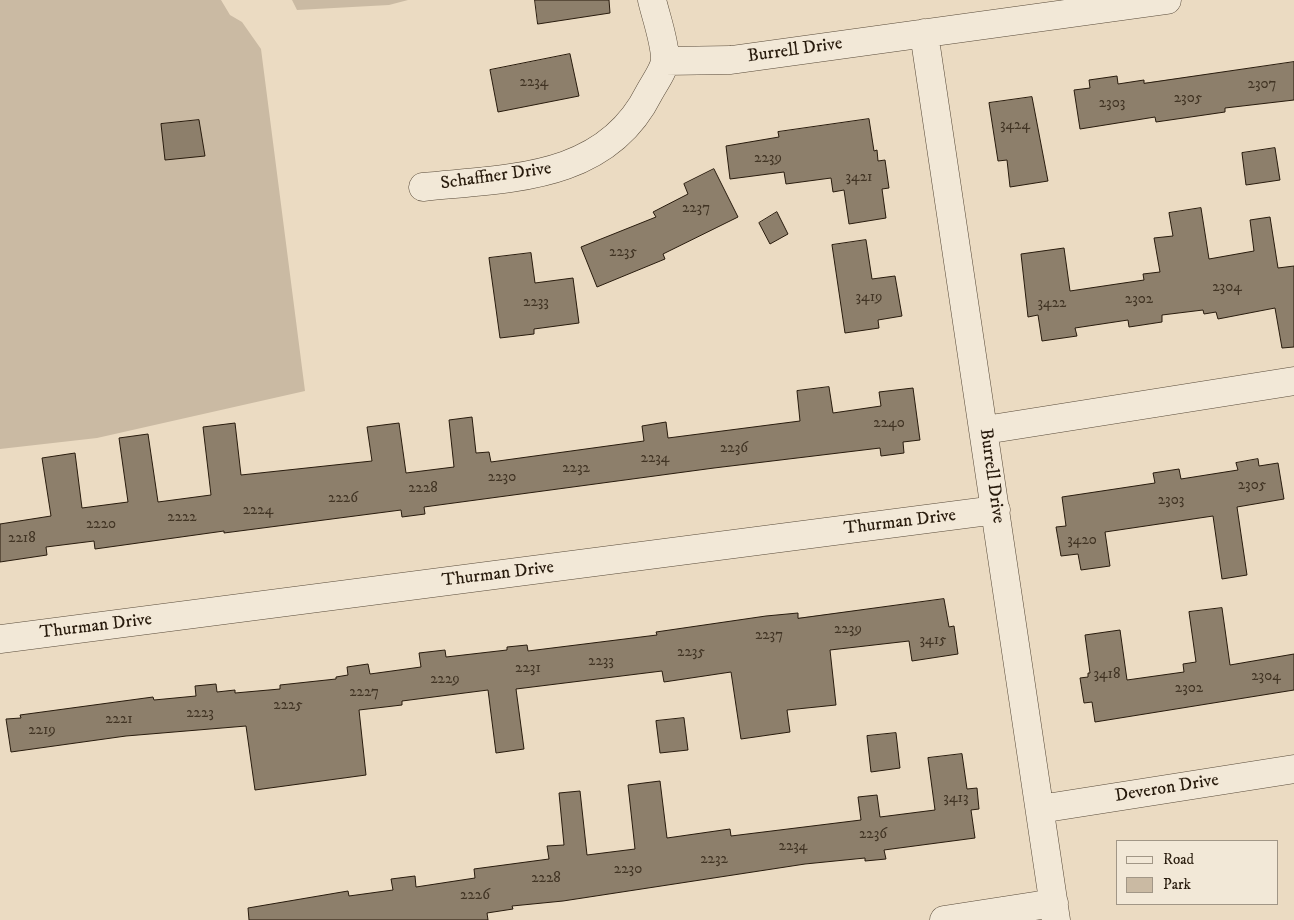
<!DOCTYPE html>
<style>
body{margin:0}
#map{position:relative;width:1294px;height:920px;overflow:hidden;background:#ebdbc2;font-family:"IM FELL DW Pica",serif}
canvas{display:block}
.legend{position:absolute;left:1116px;top:840px;width:162px;height:65px;box-sizing:border-box;background:#f2e8d7;border:1px solid #a19686;margin:0;padding:6px 9px;list-style:none;font-size:15px;color:#281b0d}
.legend li{display:flex;align-items:center;gap:10px;height:25px}
.legend b{width:25px;border:1px solid #a19686}
</style>
<div id="map">
<canvas width="1294" height="920"></canvas>
<ul class="legend">
<li><b style="height:6px;background:#f2e8d7"></b>Road</li>
<li><b style="height:14px;background:#cabaa3"></b>Park</li>
</ul>
</div>
<script>
const c = document.querySelector('canvas').getContext('2d');
c.lineJoin = 'round';
function fillPath(path, color) {
  c.fillStyle = color;
  c.fill(path, 'evenodd');
}
function trace(path, color, width, dash) {
  c.strokeStyle = color;
  c.lineWidth = width;
  c.lineCap = dash ? 'butt' : 'round';
  c.setLineDash(dash || []);
  c.stroke(path);
}
function label(font, color, halo, rows, align = 'center') {
  c.font = font + ' "IM FELL DW Pica",serif';
  c.lineWidth = 4;
  c.setLineDash([]);
  c.textBaseline = 'middle';
  c.strokeStyle = halo;
  c.fillStyle = color;
  for (const [text, x, y, turn = 0] of rows) {
    c.save();
    c.translate(x, y);
    c.rotate((+turn || 0) * Math.PI / 180);
    c.textAlign = isNaN(turn) ? turn : align;
    if (halo) c.strokeText(text, 0, 0);
    c.fillText(text, 0, 0);
    c.restore();
  }
}
fillPath(new Path2D(`
 M0,0H221L230,15L242,22L261,49L305,391L97,438L0,449Z
 M292,0H408L389,5L297,10Z`), '#cabaa3');
const building = new Path2D(`
 M535,0H609L610,13L538,24Z
 M570,54L579,96L498,112L490,70Z
 M1294,62V100L1225,108V112L1156,122L1155,117L1080,129L1074,90L1090,88L1089,80L1117,76L1118,84L1144,80V83Z
 M1032,97L1048,181L1010,187L1007,160L998,161L989,103Z
 M869,119L874,151L877,150L878,161L885,160L889,188L882,189L886,218L849,224L844,190L833,192L831,178L786,184L784,172L730,179L726,146L779,137L778,132Z
 M199,120L205,156L165,160L161,124Z
 M1275,148L1280,180L1246,185L1242,153Z
 M714,169L738,217L663,254L665,259L597,287L581,247L656,217L653,212L688,194L684,184Z
 M1201,208L1209,259L1254,251L1250,220L1270,217L1278,268L1294,266V347L1282,348L1275,308L1218,319L1216,312L1204,314L1203,310L1162,315V322L1129,327L1128,320L1075,328L1077,336L1042,341L1038,315L1028,317L1021,254L1064,248L1070,291L1144,280L1143,274L1160,272L1154,238L1173,236L1169,213Z
 M777,212L788,234L770,244L759,223Z
 M866,240L872,279L895,276L902,316L878,320L879,328L845,333L832,245Z
 M531,253L535,283L573,278L579,323L534,329V334L500,338L489,258Z
 M829,387L833,413L881,406L879,392L913,388L920,440L903,442L904,453L881,456L880,448L714,468L424,507L425,514L402,517L401,510L224,533V531L95,549L94,541L46,547L47,555L0,562V524L51,516L42,458L75,453L82,508L128,502L119,438L148,434L158,502L211,495L203,427L235,423L241,475L372,461L367,427L399,423L406,473L454,467L449,420L472,417L476,453L489,452L491,462L644,441L642,426L666,422L668,438L800,421L797,391Z
 M1258,459L1259,466L1278,463L1284,499L1237,507L1247,575L1222,579L1213,516L1105,532L1110,566L1081,570L1078,554L1061,556L1056,527L1066,526L1062,497L1155,483L1153,473L1179,469L1181,479L1238,470L1236,463Z
 M944,599L949,627L954,626L958,654L912,661L909,641L830,650L836,705L787,710L790,732L741,739L731,672L664,682L662,671L516,689L524,749L496,753L488,690L402,701V705L359,710L366,775L255,790L246,726L126,736L11,752L6,719L21,718L20,715L153,697L154,700L196,696L195,686L216,684L217,692L235,690V693L280,689V685L336,679V677L348,675L347,667L368,664L370,674L421,667L419,653L445,650L446,657L507,650V647L527,645L528,651L657,635L656,632L766,616L798,613V618Z
 M1222,608L1230,665L1294,654V690L1095,722L1092,702L1084,703L1080,678L1088,677V673H1090L1085,635L1120,630L1127,680L1184,672L1183,664L1196,662L1189,612Z
 M684,718L688,750L660,753L656,721Z
 M896,733L900,768L871,772L867,736Z
 M962,754L967,789L977,788L979,809L971,810L975,838L884,850L886,859L865,861V858L805,864L563,901L512,906L513,909L487,913L488,920H249L248,908L348,891L349,896L393,890L391,879L415,876L416,887L475,878L474,869L549,859L547,846L564,845L559,793L580,791L587,855L635,849L628,785L660,781L667,838L730,829L731,836L861,820L858,797L877,795L880,817L935,810L928,758Z`);
fillPath(building, '#8d7f6b');
trace(building, '#281b0d', 1);
const minor = new Path2D(`
 M924,33L1056,920
 M665,61L731,60L1167,0
 M423,187C508,178 605,181 649,93C653,85 665,69 665,59C665,42 656,17 652,0
 M985,430L1294,381
 M0,639L996,510
 M1040,809L1294,769
 M944,920L1054,903`);
trace(minor, '#594b3a', 29);
trace(minor, '#f2e8d7', 28);
label('15px', '#413424', null, [
 ["2234",534,83],
 ["2307",1262,85],
 ["2305",1188,99],
 ["2303",1112,104],
 ["3424",1015,126],
 ["2239",768,159],
 ["3421",859,178],
 ["2237",696,209],
 ["2235",623,253],
 ["2304",1227,288],
 ["3419",869,298],
 ["2302",1139,300],
 ["2233",536,303],
 ["3422",1052,304],
 ["2240",889,424],
 ["2236",734,449],
 ["2234",655,459],
 ["2232",576,469],
 ["2230",502,478],
 ["2305",1252,486],
 ["2228",423,489],
 ["2226",343,499],
 ["2303",1171,501],
 ["2224",258,511],
 ["2222",182,518],
 ["2220",101,525],
 ["2218",22,539],
 ["3420",1082,541],
 ["2239",848,630],
 ["2237",769,636],
 ["3415",933,641],
 ["2235",691,653],
 ["2233",601,662],
 ["2231",528,669],
 ["3418",1107,675],
 ["2304",1266,677],
 ["2229",445,680],
 ["2302",1189,689],
 ["2227",364,693],
 ["2225",288,706],
 ["2223",200,714],
 ["2221",119,720],
 ["2219",42,731],
 ["3413",956,799],
 ["2236",873,835],
 ["2234",793,847],
 ["2232",714,860],
 ["2230",628,870],
 ["2228",546,879],
 ["2226",475,896]
]);
label('18px', '#281b0d', '#f2e8d7', [
 ["Burrell Drive",795,51,-8],
 ["Schaffner Drive",496,177,-8],
 ["Burrell Drive",991,476,82],
 ["Thurman Drive",900,523,-7],
 ["Thurman Drive",498,575,-7],
 ["Thurman Drive",96,627,-7],
 ["Deveron Drive",1167,789,-9]
]);
</script>
